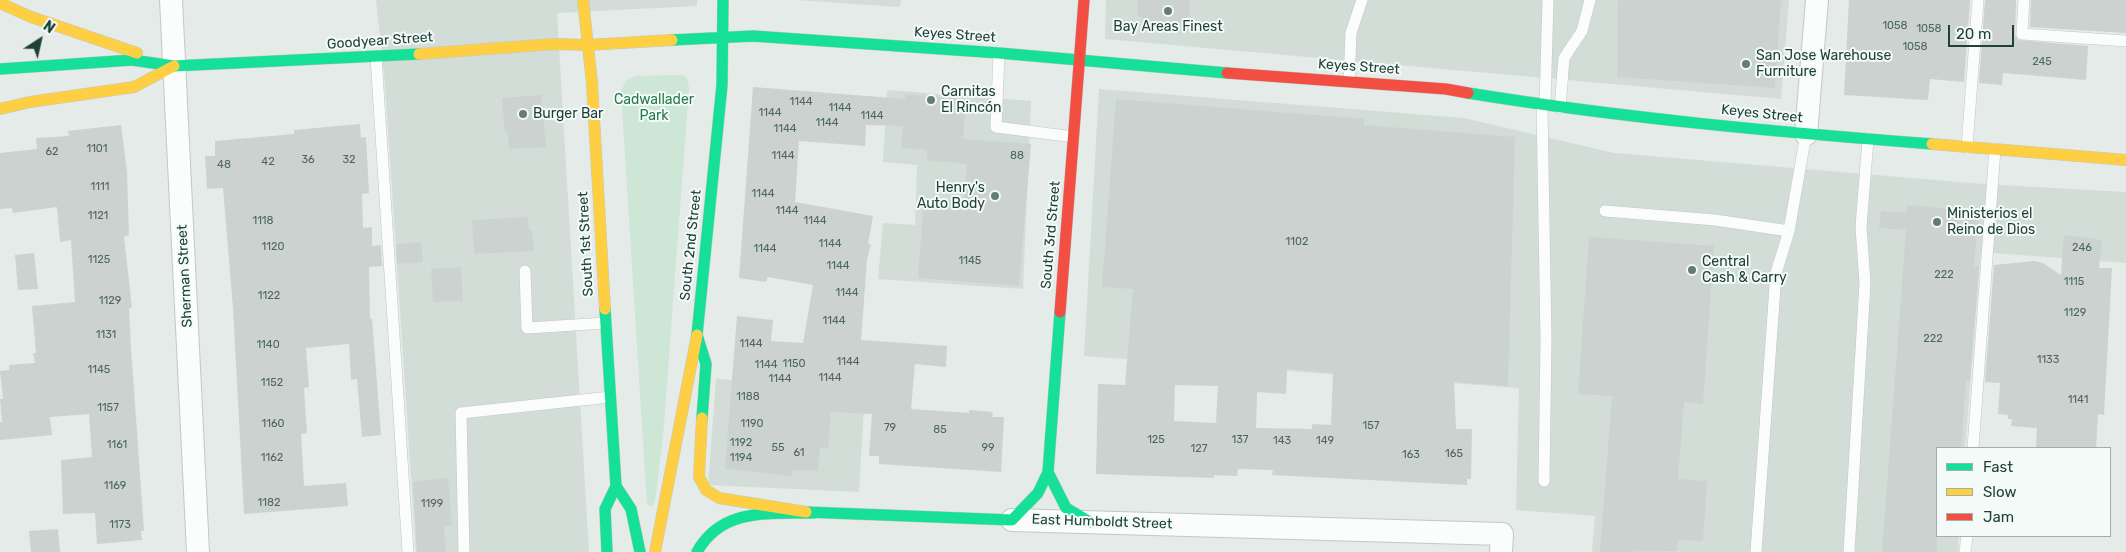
<!DOCTYPE html>
<meta charset="utf-8">
<style>
body{margin:0}
#map{position:relative;width:2126px;height:552px;overflow:hidden;background:#e5ebe8;font-family:Rubik,sans-serif}
canvas{display:block}
.legend{position:absolute;left:1936px;top:447px;width:175px;height:90px;box-sizing:border-box;background:#f3faf7;border:1px solid #9fb0ab;margin:0;padding:6px 9px;list-style:none;font-size:15px;color:#204139}
.legend li{display:flex;align-items:center;gap:10px;height:25px}
.legend b{width:25px;border:1px solid #9fb0ab}
.north{position:absolute;left:15px;top:15px;width:50px;height:50px;-webkit-text-stroke:4px #f3faf7;paint-order:stroke;rotate:35deg;font-size:14px;font-weight:700;line-height:20px;text-align:center;color:#204139}
.north::after{content:'';display:block;margin:auto;width:18px;height:22px;background:#204139;clip-path:polygon(50% 0,100% 100%,50% 72%,0 100%)}
.scale{position:absolute;left:1948px;top:25px;width:66px;height:22px;box-sizing:border-box;border:2px solid #204139;border-top:0;padding-left:6px;font-size:15px;line-height:18px;white-space:nowrap;color:#204139;-webkit-text-stroke:4px #f3faf7;paint-order:stroke}
</style>
<div id="map">
<canvas width="2126" height="552"></canvas>
<ul class="legend">
<li><b style="height:6px;background:#16e098"></b>Fast</li>
<li><b style="height:6px;background:#ffcf43"></b>Slow</li>
<li><b style="height:6px;background:#f24e42"></b>Jam</li>
</ul>
<div class="north">N</div>
<div class="scale">20 m</div>
</div>
<script>
const c = document.querySelector('canvas').getContext('2d');
c.lineJoin = 'round';
function fillPath(path, color) {
  c.fillStyle = color;
  c.fill(path, 'evenodd');
}
function trace(path, color, width, dash) {
  c.strokeStyle = color;
  c.lineWidth = width;
  c.lineCap = dash ? 'butt' : 'round';
  c.setLineDash(dash || []);
  c.stroke(path);
}
function label(font, color, halo, rows, align = 'center') {
  c.font = font + ' Rubik,sans-serif';
  c.lineWidth = 4;
  c.setLineDash([]);
  c.textBaseline = 'middle';
  c.strokeStyle = halo;
  c.fillStyle = color;
  for (const [text, x, y, turn = 0] of rows) {
    c.save();
    c.translate(x, y);
    c.rotate((+turn || 0) * Math.PI / 180);
    c.textAlign = isNaN(turn) ? turn : align;
    if (halo) c.strokeText(text, 0, 0);
    c.fillText(text, 0, 0);
    c.restore();
  }
}
fillPath(new Path2D(`
 M376,0H697V6L557,13L589,552H416L385,84Z
 M796,0H901L900,7Z
 M1106,0H1789L1781,99L1105,39Z
 M1099,89L1464,118L1614,153L1983,184L2126,192V263L1981,252L1965,448H1937V536H1959L1958,552H1592L1595,516L1516,510L1519,388L1084,356Z
 M887,90L1031,101L1023,289L878,279L883,223L915,225L917,165L883,162Z
 M716,379L865,389L859,492L708,485Z`), '#d2ddd8');
fillPath(new Path2D(`
 M683,75L687,78L689,88L663,437L655,501L653,506H650L647,504L621,91L626,81L635,76Z`), '#cde6d5');
fillPath(new Path2D(`
 M1138,0H1190L1188,33L1142,30V17L1137,16Z
 M1618,0H1781L1775,88L1617,77Z
 M1849,0H1970L1964,82L1930,79L1928,100L1844,95Z
 M1985,0H2016L2015,34L2018,40L2088,46L2086,80L2003,73L2002,85L1979,83Z
 M2031,0H2126V33L2030,27Z
 M753,87L905,99V94L966,99L963,139L1031,144L1019,286L918,278L924,198L964,201L967,164L927,160V150L901,148L903,126L866,125L865,146L799,141L795,202L873,216L868,244H871L867,260L861,340L947,346L946,367L915,364L911,409L969,413V410L993,412L992,417H1004L1001,472L879,464V456H869L872,414L831,412L828,448L820,447L818,471L793,470L792,476L725,469L737,316L773,320L771,341L803,343L813,285L768,277L766,282L739,278Z
 M541,95L546,147L509,149L508,133H505L502,98Z
 M1116,99L1364,119V125L1515,137L1508,386L1454,382L1456,429H1472L1471,479H1467V485L1272,475L1273,470L1238,469L1237,476L1214,475V478L1096,474L1098,384L1125,385L1133,289L1102,287ZM1287,369L1333,373L1331,425L1312,424V429L1256,428L1257,392L1286,394ZM1175,385L1218,386L1216,423L1174,421Z
 M360,124L361,138L366,137L369,193L362,194L363,228L372,227V246L381,245L382,266L369,267L370,319H372L381,435L362,437L357,379L351,380L349,344L306,348L309,387L304,388L307,433L301,434L304,486L346,483L348,506L244,514L233,308L223,188L207,189L205,156H215V141L294,134V130Z
 M121,125L127,172L129,235L124,237L132,308H129L131,348L144,531H141L142,540L97,544L95,513L63,514L61,460L92,457L89,414L50,417L52,435L0,440V422H2L0,399H3L0,371L9,370V365L35,363L33,353H36L32,306L75,302L71,240L60,242L57,207L13,213L12,208L0,209V153L37,149L36,138L69,136L68,131Z
 M1907,205L1966,210V218H1978L1974,266H1979L1970,381L1966,380L1961,448H1937V552H1882L1906,230L1879,228L1881,211L1907,213Z
 M528,217L529,230H532L534,251L474,254L472,220Z
 M2064,235L2102,240L2099,268H2112L2104,415L2098,414L2096,448H2036L2037,428L2011,426L2012,419H2008V415L1998,414L2000,383L1985,382L1994,265L2035,261L2043,263L2061,275Z
 M1589,237L1714,246L1703,404L1684,402L1678,479L1707,481L1703,541L1678,540L1677,551L1600,552L1612,396L1578,394Z
 M421,242L423,262L397,264L396,244Z
 M34,253L38,289L18,290L15,255Z
 M461,267L463,301L433,302L431,269Z
 M448,478L452,525L444,526L446,552H417L413,482Z
 M58,529L60,552H31L29,531Z`), '#ccd2d0');
const lane = new Path2D(`
 M2024,0L2022,34L2126,41
 M999,53L996,127L1074,137
 M376,57L408,552
 M1349,82L1351,33L1362,0
 M1545,105L1548,0
 M1542,106L1546,340L1544,481
 M1560,108L1564,58L1582,31L1590,0
 M1967,147L1978,0
 M1605,211L1715,220L1789,231
 M525,271L527,328L606,323
 M1973,448L1995,149
 M464,552L461,413L610,397
 M1756,552L1776,273L1789,231L1806,134
 M1849,552L1865,283L1861,227L1868,139
 M1965,552L1967,536`);
const street = new Path2D(`
 M171,0L198,552
 M1806,134L1817,0
 M1012,520L1502,534L1501,552`);
const fast = new Path2D(`
 M672,40L753,36L999,53L1227,73
 M0,69L132,60L174,66L419,54
 M1468,93C1622,118 1777,132 1932,144
 M605,309L616,486L605,509L607,552
 M702,418L706,364L697,335L722,85L723,0
 M1048,472L1066,508L1090,522
 M616,486L631,509L640,552
 M806,512L1012,520L1038,493L1048,472L1060,312
 M697,552C722,507 769,514 814,513`);
const slow = new Path2D(`
 M583,0L592,83L605,309
 M0,3L31,17L137,53
 M419,54L554,44L588,45L672,40
 M0,109L30,102L134,87L174,66
 M1932,144L2126,160
 M702,418L699,477L706,490L719,498L806,512
 M655,552L697,335`);
const jam = new Path2D(`
 M1227,73L1446,89L1468,93
 M1060,312L1084,0`);
trace(lane, '#c2c8c6', 12);
trace(street, '#c2c8c6', 24);
trace(fast, '#c0c9c6', 12);
trace(slow, '#c0c9c6', 12);
trace(jam, '#c0c9c6', 12);
trace(lane, '#fbfcfc', 11);
trace(street, '#fbfcfc', 22);
trace(fast, '#16e098', 11);
trace(slow, '#ffcf43', 11);
trace(jam, '#f24e42', 11);
for (const [x, y, r, color] of [
 [1168,11,5,"#657c76"],
 [1746,64,5,"#657c76"],
 [931,100,5,"#657c76"],
 [523,114,5,"#657c76"],
 [995,196,5,"#657c76"],
 [1937,222,5,"#657c76"],
 [1692,270,5,"#657c76"]
]) {
  const dot = new Path2D();
  dot.arc(x, y, r, 0, 2 * Math.PI);
  c.fillStyle = color;
  c.fill(dot);
  trace(dot, '#f3faf7', 2);
}
label('11px', '#4c6660', null, [
 ["1058",1895,26],
 ["1058",1929,29],
 ["1058",1915,47],
 ["245",2042,62],
 ["1144",801,102],
 ["1144",840,108],
 ["1144",770,113],
 ["1144",872,116],
 ["1144",827,123],
 ["1144",785,129],
 ["1101",97,149],
 ["62",52,152],
 ["1144",783,156],
 ["88",1017,156],
 ["36",308,160],
 ["32",349,160],
 ["42",268,162],
 ["48",224,165],
 ["1111",100,187],
 ["1144",763,194],
 ["1144",787,211],
 ["1121",98,216],
 ["1118",263,221],
 ["1144",815,221],
 ["1102",1297,242],
 ["1144",830,244],
 ["1120",273,247],
 ["246",2082,248],
 ["1144",765,249],
 ["1125",99,260],
 ["1145",970,261],
 ["1144",838,266],
 ["222",1944,275],
 ["1115",2074,282],
 ["1144",847,293],
 ["1122",269,296],
 ["1129",110,301],
 ["1129",2075,313],
 ["1144",834,321],
 ["1131",106,335],
 ["222",1933,339],
 ["1144",751,344],
 ["1140",268,345],
 ["1133",2048,360],
 ["1144",848,362],
 ["1150",794,364],
 ["1144",766,365],
 ["1145",99,370],
 ["1144",830,378],
 ["1144",780,379],
 ["1152",272,383],
 ["1188",748,397],
 ["1141",2078,400],
 ["1157",108,408],
 ["1160",273,424],
 ["1190",752,424],
 ["157",1371,426],
 ["79",890,428],
 ["85",940,430],
 ["125",1156,440],
 ["137",1240,440],
 ["143",1282,441],
 ["149",1325,441],
 ["1192",741,443],
 ["1161",117,445],
 ["55",778,448],
 ["99",988,448],
 ["127",1199,449],
 ["61",799,453],
 ["165",1454,454],
 ["163",1411,455],
 ["1162",272,458],
 ["1194",741,458],
 ["1169",115,486],
 ["1182",269,503],
 ["1199",432,504],
 ["1173",120,525]
]);
label('14px', '#204139', '#f3faf7', [
 ["Bay Areas Finest",1168,27,"center"],
 ["San Jose Warehouse",1756,56],
 ["Furniture",1756,72],
 ["Carnitas",941,92],
 ["El Rincón",941,108],
 ["Burger Bar",533,114],
 ["Henry's",985,188,"right"],
 ["Auto Body",985,204,"right"],
 ["Ministerios el",1947,214],
 ["Reino de Dios",1947,230],
 ["Central",1702,262],
 ["Cash & Carry",1702,278]
], 'left');
label('14px', '#204139', '#f3faf7', [
 ["Keyes Street",955,35,4],
 ["Goodyear Street",380,41,-4],
 ["Keyes Street",1359,67,4],
 ["Keyes Street",1762,114,6],
 ["South 3rd Street",1051,235,-85],
 ["South 1st Street",586,244,-93],
 ["South 2nd Street",691,245,-84],
 ["Sherman Street",185,276,-93],
 ["East Humboldt Street",1102,522,2]
]);
label('14px', '#267c49', '#f3faf7', [
 ["Cadwallader",654,100],
 ["Park",654,116]
]);
</script>
